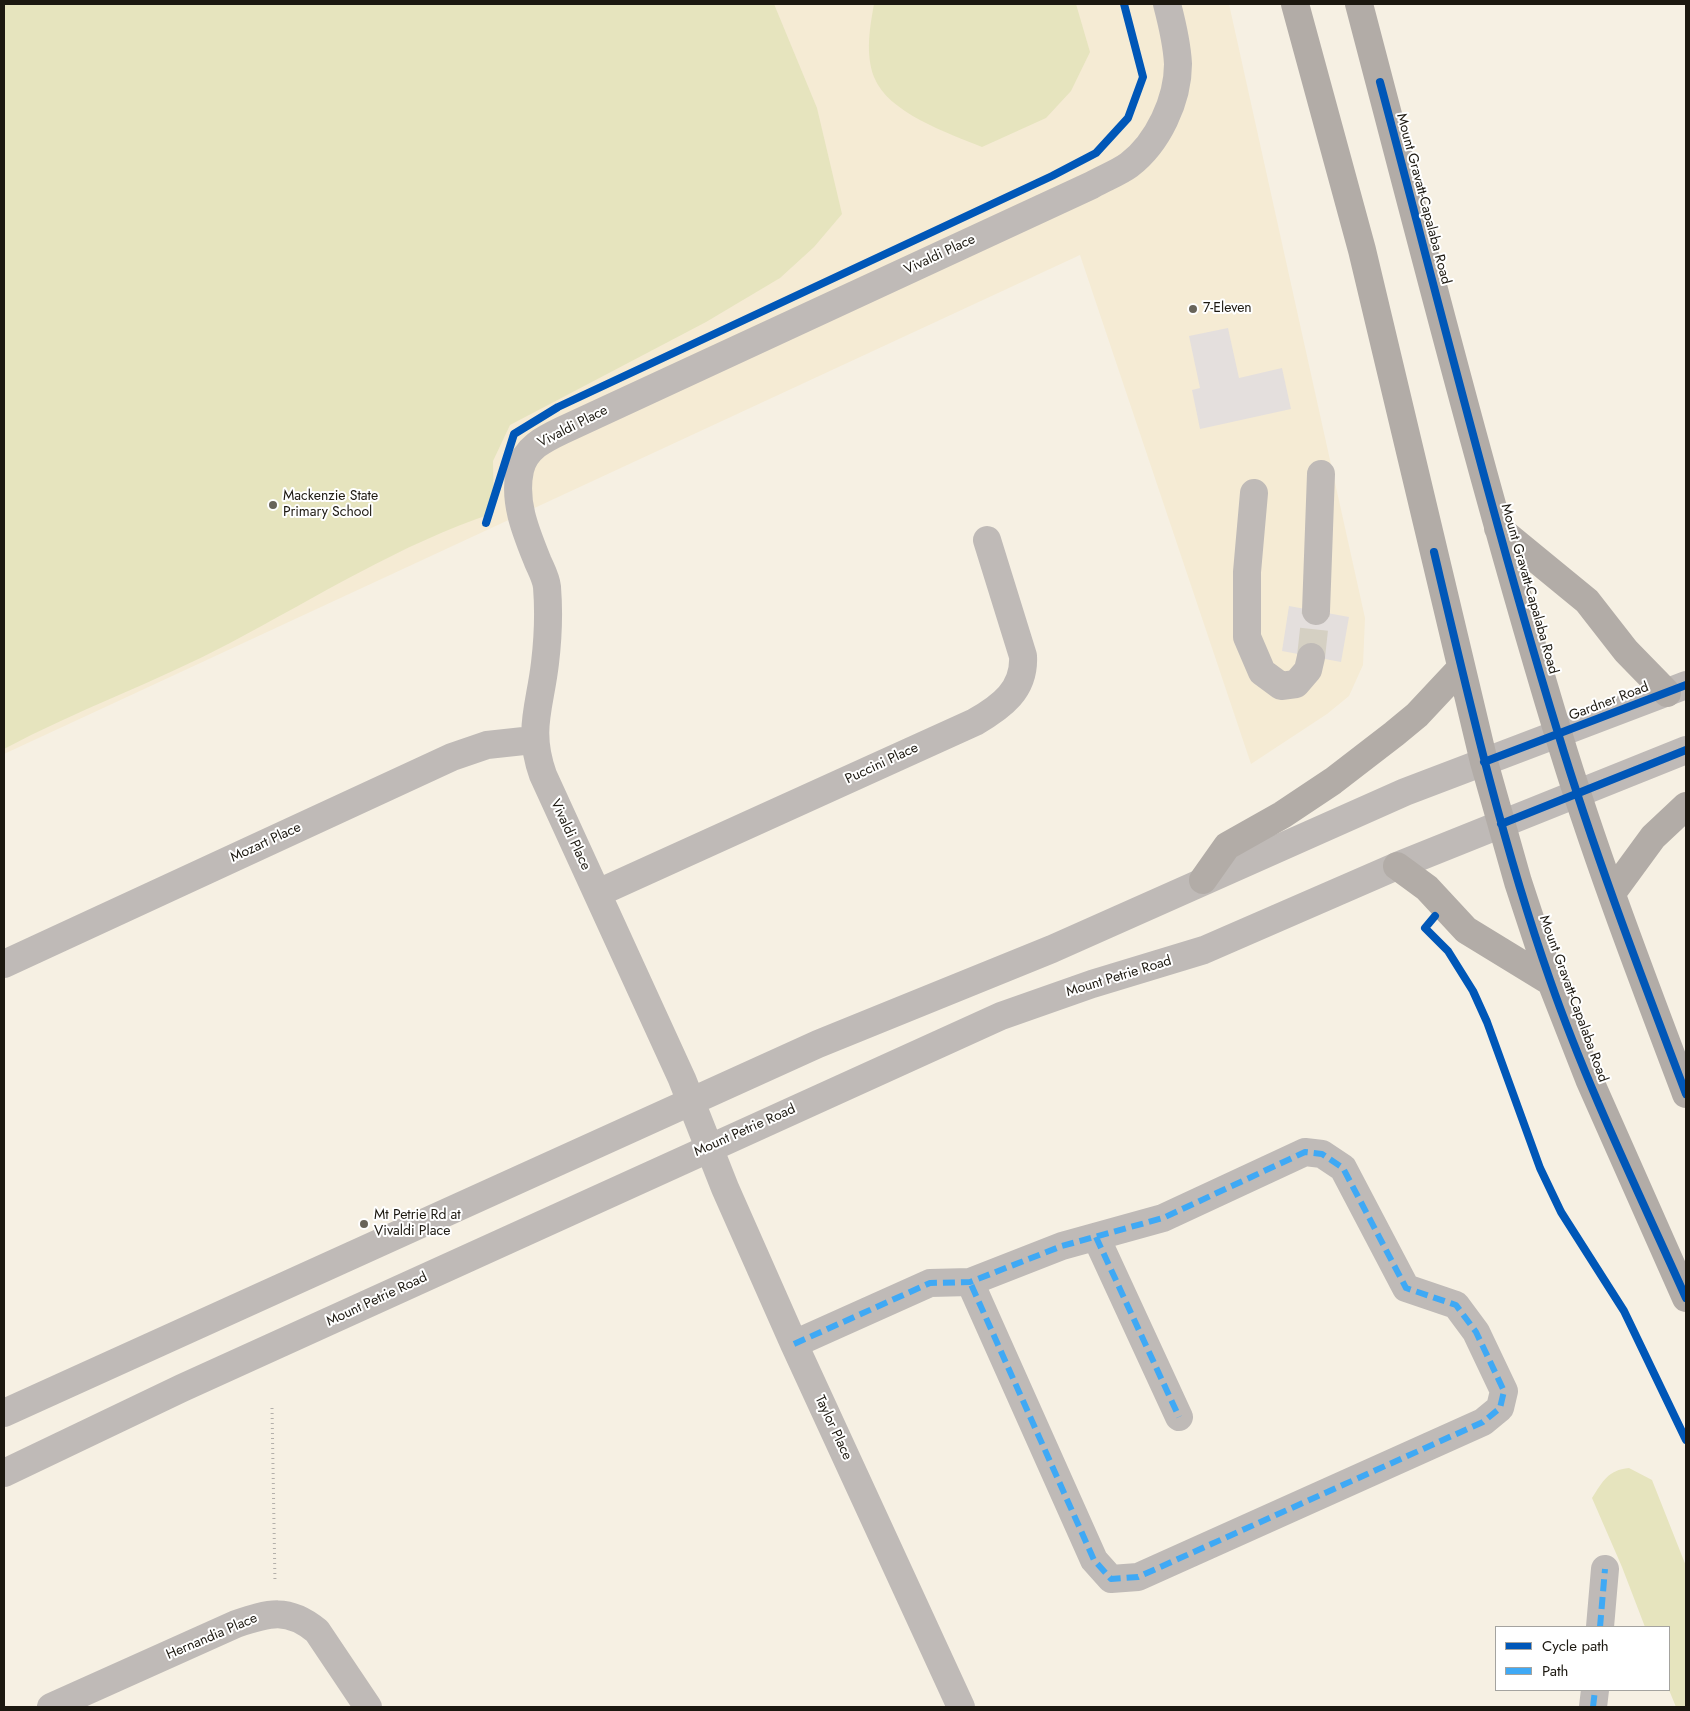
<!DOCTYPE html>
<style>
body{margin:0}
#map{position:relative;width:1690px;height:1711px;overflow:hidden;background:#f6f0e3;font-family:Jost,sans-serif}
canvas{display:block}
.frame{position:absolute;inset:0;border:5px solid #1c1810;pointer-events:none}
.legend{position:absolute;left:1495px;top:1626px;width:175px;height:65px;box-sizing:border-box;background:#fff;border:1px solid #a4a39f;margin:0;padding:6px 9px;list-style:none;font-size:15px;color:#1c1810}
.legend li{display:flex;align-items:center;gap:10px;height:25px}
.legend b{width:25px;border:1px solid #a4a39f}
</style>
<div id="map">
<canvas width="1690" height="1711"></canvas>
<div class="frame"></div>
<ul class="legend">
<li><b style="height:6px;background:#0057b8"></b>Cycle path</li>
<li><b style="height:6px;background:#3fa9f5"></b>Path</li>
</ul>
</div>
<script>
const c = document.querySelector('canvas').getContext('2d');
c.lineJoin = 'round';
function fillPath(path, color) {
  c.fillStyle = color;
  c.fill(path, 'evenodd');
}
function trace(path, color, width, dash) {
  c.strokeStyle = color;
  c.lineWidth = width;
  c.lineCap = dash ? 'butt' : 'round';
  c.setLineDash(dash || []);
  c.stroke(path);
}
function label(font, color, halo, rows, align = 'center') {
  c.font = font + ' Jost,sans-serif';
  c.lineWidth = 4;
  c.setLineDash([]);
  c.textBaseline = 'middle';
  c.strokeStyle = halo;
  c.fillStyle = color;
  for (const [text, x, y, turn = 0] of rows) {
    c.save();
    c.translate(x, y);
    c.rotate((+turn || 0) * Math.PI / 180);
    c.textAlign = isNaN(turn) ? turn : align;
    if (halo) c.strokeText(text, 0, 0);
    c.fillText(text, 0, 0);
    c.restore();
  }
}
fillPath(new Path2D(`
 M4,4H1229L1365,618L1363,665L1349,696L1327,714L1251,764L1080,255L4,754Z`), '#f5ebd4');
fillPath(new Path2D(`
 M4,4H774L817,108L842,214L814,247L780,278L706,322L510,425L493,461L494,513C400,544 317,597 230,643C156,682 77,710 4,749Z
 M874,4H1076L1090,52L1071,91L1046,118L982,147C948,133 888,113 874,77C865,53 870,27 874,4Z
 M1629,1468L1652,1480L1686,1566V1707H1676L1669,1690V1627H1645L1622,1567L1592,1498C1603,1481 1608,1470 1629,1468Z`), '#e6e4be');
fillPath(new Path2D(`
 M1228,328L1239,378L1282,368L1291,409L1200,429L1192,390L1200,388L1189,336Z
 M1289,606L1349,617L1341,662L1282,651Z`), '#e4dfdd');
trace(new Path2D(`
 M1311,657L1316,611`), '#d5d0c3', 28, [28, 14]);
trace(new Path2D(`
 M272,1408L275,1583`), '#b3afaa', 3, [1, 4]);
trace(new Path2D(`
 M1254,493L1247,572V637L1262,672L1281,686L1296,684L1308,670L1311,657
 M1316,611L1321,474
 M598,893L975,722C1001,707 1025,690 1023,656L987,540
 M4,964L452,757L487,745L533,740
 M1096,1237L1179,1417
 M794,1344L930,1283L970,1282L1062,1246L1163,1218L1305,1152L1322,1154L1343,1168L1406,1288L1456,1305L1476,1332L1504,1391L1500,1408L1483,1422L1138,1577L1111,1579L1094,1560L970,1282
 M4,1413L818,1044L1052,949L1405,792L1686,685
 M4,1473L182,1388L1001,1016L1092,984L1204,950L1397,866L1686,750
 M1600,1627L1605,1569
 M51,1707L236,1624C269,1613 288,1607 317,1631L368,1707
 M961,1707L794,1344L725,1188L682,1079L543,775C527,730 540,707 545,663C548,638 549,612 547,587C546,578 541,569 538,562C526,532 513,502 520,470C525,448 544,439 563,430L1092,185C1104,178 1118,173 1129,165C1158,143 1178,100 1178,64C1177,44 1172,23 1167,4
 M1593,1707L1595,1690`), '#bfbab7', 28);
trace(new Path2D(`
 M1295,4L1362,250L1484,762L1518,882L1551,982L1589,1079L1686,1298
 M1359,4C1423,247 1485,492 1558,733C1595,855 1641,975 1686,1094
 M1498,528L1587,601L1626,651L1667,693
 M1397,866L1427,888L1466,930L1551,982
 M1203,880L1227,846L1282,815L1333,781L1394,734L1417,715L1461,668
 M1612,893L1653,837L1686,806`), '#b2aca7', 28);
trace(new Path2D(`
 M1096,1237L1179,1417
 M794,1344L930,1283L970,1282L1062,1246L1163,1218L1305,1152L1322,1154L1343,1168L1406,1288L1456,1305L1476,1332L1504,1391L1500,1408L1483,1422L1138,1577L1111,1579L1094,1560L970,1282
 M1600,1627L1605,1569
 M1593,1707L1595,1690`), '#3fa9f5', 6, [12, 6]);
trace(new Path2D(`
 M1380,82C1438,299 1492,518 1558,733C1595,855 1641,975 1686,1094
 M486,523L514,434L558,407L1052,176L1096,153L1128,118L1143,77L1124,4
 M1434,552C1468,696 1501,840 1550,980C1588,1089 1639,1193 1686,1298
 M1484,762L1686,685
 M1501,824L1686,750
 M1435,916L1425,928L1448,951L1473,991L1487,1022L1540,1168L1561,1212L1624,1311L1686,1440`), '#0057b8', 8);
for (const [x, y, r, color] of [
 [1193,309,5,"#68645a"],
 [273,505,5,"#68645a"],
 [364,1224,5,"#68645a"]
]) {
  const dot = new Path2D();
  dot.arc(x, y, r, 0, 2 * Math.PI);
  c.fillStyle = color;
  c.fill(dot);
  trace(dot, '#fff', 2);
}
label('14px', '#1c1810', '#fff', [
 ["Mount Gravatt-Capalaba Road",1423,199,75],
 ["Vivaldi Place",940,255,-25],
 ["Vivaldi Place",573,427,-27],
 ["Mount Gravatt-Capalaba Road",1529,589,74],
 ["Gardner Road",1609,702,-21],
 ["Puccini Place",882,764,-25],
 ["Vivaldi Place",570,835,65],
 ["Mozart Place",266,843,-25],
 ["Mount Petrie Road",1119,977,-17],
 ["Mount Gravatt-Capalaba Road",1573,999,70],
 ["Mount Petrie Road",745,1131,-24],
 ["Mount Petrie Road",377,1300,-25],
 ["Taylor Place",833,1428,65],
 ["Hernandia Place",212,1637,-23]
]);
label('14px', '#1c1810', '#fff', [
 ["7-Eleven",1203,309],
 ["Mackenzie State",283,497],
 ["Primary School",283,513],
 ["Mt Petrie Rd at",374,1216],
 ["Vivaldi Place",374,1232]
], 'left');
</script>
